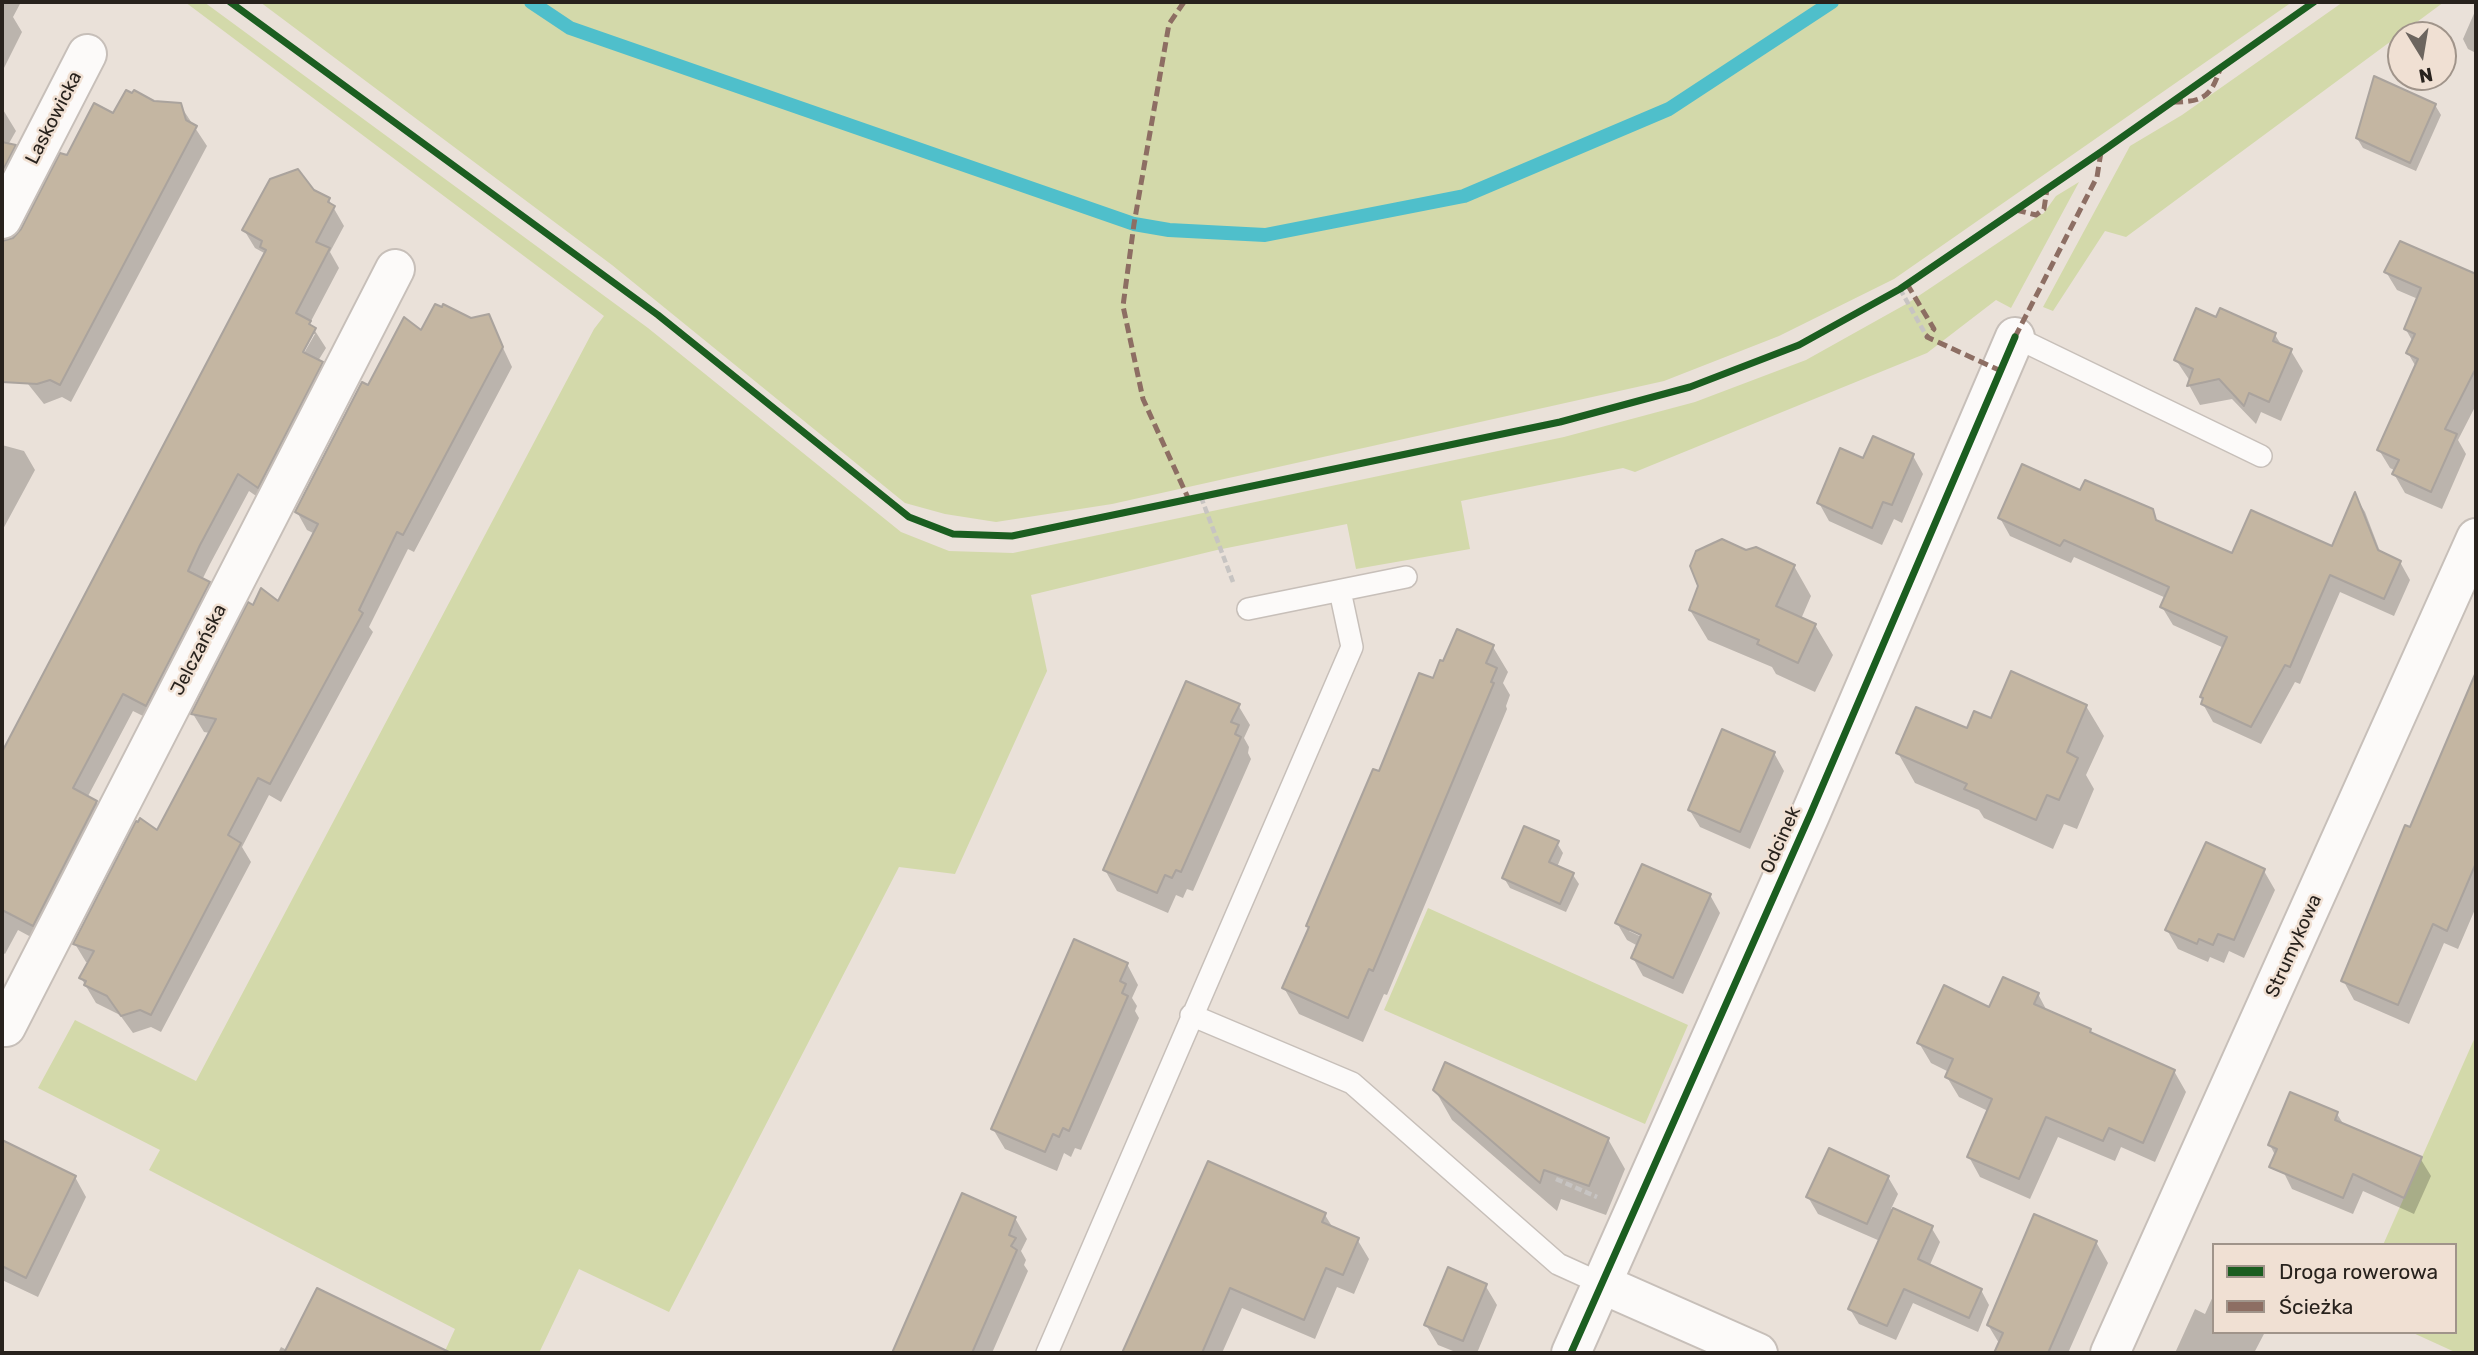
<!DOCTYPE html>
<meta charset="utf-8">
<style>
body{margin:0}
#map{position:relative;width:2478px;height:1355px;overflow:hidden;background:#eae1d9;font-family:Rubik,sans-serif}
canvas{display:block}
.frame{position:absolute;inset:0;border:4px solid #28221d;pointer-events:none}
.legend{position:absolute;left:2212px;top:1243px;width:245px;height:91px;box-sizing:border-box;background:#f0e0d3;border:2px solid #a0948a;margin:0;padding:9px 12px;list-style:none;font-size:21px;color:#28221d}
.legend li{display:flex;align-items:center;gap:14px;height:35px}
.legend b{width:35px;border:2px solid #a0948a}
.north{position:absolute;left:2387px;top:21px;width:70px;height:70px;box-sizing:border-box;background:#f0e0d3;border:2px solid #a0948a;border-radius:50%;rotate:169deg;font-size:19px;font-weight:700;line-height:28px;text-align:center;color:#28221d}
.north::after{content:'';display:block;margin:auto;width:24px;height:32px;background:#6c655f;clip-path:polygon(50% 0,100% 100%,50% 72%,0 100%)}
</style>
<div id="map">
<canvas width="2478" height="1355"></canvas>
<div class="frame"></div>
<ul class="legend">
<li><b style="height:9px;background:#1b5e20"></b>Droga rowerowa</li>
<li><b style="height:9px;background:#8d6e63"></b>Ścieżka</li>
</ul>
<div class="north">N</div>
</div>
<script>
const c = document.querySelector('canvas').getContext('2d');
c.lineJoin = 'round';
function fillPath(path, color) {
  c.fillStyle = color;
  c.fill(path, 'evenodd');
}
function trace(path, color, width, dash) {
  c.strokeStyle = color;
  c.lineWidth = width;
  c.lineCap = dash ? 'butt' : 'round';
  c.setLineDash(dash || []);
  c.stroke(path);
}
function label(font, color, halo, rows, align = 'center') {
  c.font = font + ' Rubik,sans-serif';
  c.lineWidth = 5;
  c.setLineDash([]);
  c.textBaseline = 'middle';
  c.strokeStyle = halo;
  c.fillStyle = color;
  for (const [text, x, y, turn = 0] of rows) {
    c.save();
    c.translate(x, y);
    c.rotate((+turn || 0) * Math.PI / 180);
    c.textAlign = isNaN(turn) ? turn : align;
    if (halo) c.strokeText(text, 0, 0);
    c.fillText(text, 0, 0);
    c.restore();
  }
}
fillPath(new Path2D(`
 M185,2H204L648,328L901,532L949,551L1013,553L1564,437L1695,402L1806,360L1908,303L2041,214H2043L2056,196L2079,182L2011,308L1996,300L1927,353L1635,472L1623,468L1461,501L1470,549L1356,569L1347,524L1217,550L1031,595L1047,671L955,874L899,867L669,1312L579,1269L539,1353H444L455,1329L149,1170L160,1150L38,1088L75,1020L196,1081L594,329L604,316Z
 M260,2H2292L1894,279L1779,336L1664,381L1112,504L996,522L945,514L905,503L612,265Z
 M2343,2H2444L2126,237L2105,231L2053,311L2043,307L2130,146L2182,115Z
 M1428,908L1688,1025L1645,1124L1384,1010Z
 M2476,1035V1353H2457L2411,1332H2455V1245H2383Z`), '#d3d9aa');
fillPath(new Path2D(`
 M2,2H21L13,17L22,32L2,72Z
 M2476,9V53L2468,49L2463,39Z
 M154,103L180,105L207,146L71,402L62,397L44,404L28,384L6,373L2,366V242L14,239L22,231L68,157L114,116Z
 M2435,105L2441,115L2416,171L2363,148L2357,138Z
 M2,108L16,131L8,145L14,147L25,165L2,210V176L10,159H6L2,168Z
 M313,191L329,200L344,226L330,252L339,268L310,323L326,348L318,361L321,363L332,382L269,505L249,491L210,564L202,580L208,584L219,602L157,723L133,711L87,798L96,802L107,821L44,944L18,930L5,954L2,952V755L266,254L255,248L244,230ZM311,334H315L300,360L297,358Z
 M2401,244L2476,276V405L2458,440L2466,454L2442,509L2405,493L2394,474L2396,471L2390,468L2379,450L2416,367L2408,353L2413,342L2405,328L2418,299L2397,290L2386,272Z
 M488,316L512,367L414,552L408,549L369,627L373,632L281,802L269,795L242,847L251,862L161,1032L151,1027L133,1033L120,1015L96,1003L81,978L89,963L86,962L75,944L158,833L210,733L204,732L193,714L254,607L279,603L315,534L307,530L297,512L368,388L422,332Z
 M2217,320L2275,335L2282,346L2291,351L2303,371L2281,421L2261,412L2256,424L2232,399L2200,405L2189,385L2190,381L2176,360Z
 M2,445L24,451L35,470L2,531Z
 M1913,456L1923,474L1902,523L1894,519L1882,545L1829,521L1819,503L1864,460Z
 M2081,492L2151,511L2159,524L2233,556L2333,548L2355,496L2365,512L2381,554L2400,562L2410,580L2394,616L2340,592L2300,684L2295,682L2261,744L2213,722L2203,704L2204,701L2202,696L2224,648L2173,625L2162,607L2166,598L2074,557L2071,563L2010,536L2000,518Z
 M1746,552L1794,566L1811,596L1801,619L1815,625L1833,655L1815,692L1776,674L1772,667L1708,640L1690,610L1700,586Z
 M1493,647L1508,672L1503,683L1510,695L1506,706L1507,709L1387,995L1384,994L1363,1042L1299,1014L1284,988L1310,930L1308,926L1380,774L1434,680Z
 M1238,705L1250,725L1244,738L1249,747L1248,753L1251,759L1193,891L1187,889L1183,898L1176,895L1168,913L1117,891L1105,870Z
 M2086,706L2104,736L2086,775L2094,789L2077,829L2064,824L2053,849L1984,818L1979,810L1915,783L1898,753L1968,730Z
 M2476,715V845L2471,855L2476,858V907L2458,949L2444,943L2409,1024L2354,1000L2343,980L2411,829L2470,730Z
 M1774,753L1784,771L1750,849L1700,827L1689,809Z
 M1557,843L1563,853L1557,867L1573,875L1579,884L1566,912L1510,888L1504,878Z
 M2264,871L2275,890L2244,958L2229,951L2224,963L2210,957L2208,962L2178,949L2167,930Z
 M1710,895L1720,913L1683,994L1643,976L1633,958L1638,946L1627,940L1617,923ZM1629,928L1650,937L1648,940L1629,931Z
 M1127,964L1138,985L1132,998L1137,1006L1135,1011L1139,1018L1081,1150L1075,1148L1071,1157L1064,1153L1057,1171L1005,1149L993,1129Z
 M2038,994L2047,1011L2090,1030L2093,1035L2174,1071L2186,1092L2155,1162L2121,1147L2115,1161L2058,1137L2030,1199L1980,1177L1969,1157L1988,1111L1959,1097L1947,1077L1949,1072L1931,1063L1919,1043L1990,1009Z
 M1435,1090L1608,1139L1625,1169L1606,1215L1561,1199L1557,1211L1452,1120Z
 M2337,1114L2344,1125L2420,1158L2431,1176L2414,1214L2363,1191L2353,1214L2292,1189L2270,1145Z
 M10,1146L75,1177L86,1197L38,1297L2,1280V1162Z
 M1209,1163L1325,1215L1333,1228L1357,1239L1369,1259L1354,1294L1337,1287L1315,1339L1242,1308L1222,1353H1124Z
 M1888,1177L1898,1194L1891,1209L1931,1227L1940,1242L1929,1267L1981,1290L1989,1305L1978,1332L1913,1303L1896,1340L1859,1324L1850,1309L1880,1241L1818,1214L1808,1197Z
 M963,1196L1015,1218L1027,1239L1021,1251L1026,1260L1024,1265L1028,1271L992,1353H894Z
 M2096,1242L2108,1263L2068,1353H2005L1988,1325Z
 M1485,1285L1497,1305L1477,1353H1458L1438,1345L1426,1325Z
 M2214,1294V1332H2265L2254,1353H2175L2195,1309L2205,1314Z
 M412,1336L422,1353H278L281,1347L287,1350Z`), '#0003');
trace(new Path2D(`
 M531,2L570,28L1134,224L1169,230L1265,235L1464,196L1669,109L1832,2`), '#4fbfcb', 14);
const building = new Path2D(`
 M2374,76L2436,104L2410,163L2356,138Z
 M126,90L132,93L134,90L154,101L181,103L186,120L197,126L60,385L50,380L37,384L2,382V241L13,238L21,229L60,153L67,155L94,103L113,113Z
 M2,142L16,145L2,172Z
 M298,169L314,190L330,198L328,202L335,206L316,242L330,248L296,313L311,321L309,324L316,328L303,352L323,362L258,488L238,474L200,545L188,571L210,582L146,706L123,694L73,788L97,801L33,926L2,910V752L266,250L260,247L262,241L242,230L270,179Z
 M2400,241L2476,274V368L2445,429L2457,434L2431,492L2392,474L2399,460L2377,450L2418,359L2406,353L2415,334L2404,329L2421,288L2384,272Z
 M435,304L442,307L443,304L471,318L489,314L503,347L403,535L397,532L359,610L363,613L270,784L258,778L228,835L241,843L151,1015L140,1010L121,1016L107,996L84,985L86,981L79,978L94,951L73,944L136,821L138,822L140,818L157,830L216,719L191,714L248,602L253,605L261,588L278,601L318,524L295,512L362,382L368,385L404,317L421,330Z
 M2196,308L2216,317L2220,308L2276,333L2273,341L2292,349L2269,402L2249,393L2244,406L2219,379L2187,386L2193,369L2174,360Z
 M1873,436L1914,454L1892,505L1883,502L1872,528L1817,503L1840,448L1863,458Z
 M2022,464L2080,490L2085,480L2153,509L2156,520L2232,553L2251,510L2332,546L2355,492L2378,550L2401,561L2384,599L2330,575L2290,667L2285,665L2251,727L2201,704L2203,698L2200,697L2227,637L2160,607L2169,587L2064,540L2060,546L1998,518Z
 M1722,539L1746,550L1756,547L1795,565L1776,606L1816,624L1798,663L1757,644L1759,640L1689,610L1698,586L1690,566L1696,551Z
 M1457,629L1494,645L1486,663L1497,668L1491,682L1494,683L1373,971L1369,969L1348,1018L1282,988L1309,927L1306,926L1373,769L1379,771L1419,673L1433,678L1440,660L1443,661Z
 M2011,671L2087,705L2067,752L2078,758L2059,800L2047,795L2036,820L1964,789L1967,784L1896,753L1916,707L1967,728L1974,711L1991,718Z
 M2476,672V863L2447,931L2433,924L2398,1005L2341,981L2405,825L2410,827Z
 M1186,681L1240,704L1231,722L1239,725L1235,734L1241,737L1181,872L1176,870L1172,878L1165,875L1157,893L1103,870Z
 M1722,729L1775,752L1740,832L1688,810Z
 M1524,826L1559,841L1549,862L1574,873L1560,904L1502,878Z
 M2206,842L2265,869L2234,940L2218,934L2213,945L2199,939L2197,944L2165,930Z
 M1642,864L1711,894L1673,978L1631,958L1641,935L1615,923Z
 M1074,939L1128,963L1120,981L1126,984L1122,993L1128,996L1069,1131L1063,1128L1059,1137L1053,1134L1045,1152L991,1129Z
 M2003,977L2039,993L2034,1004L2091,1029L2090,1032L2175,1070L2143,1143L2109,1128L2103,1141L2046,1117L2019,1179L1967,1157L1992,1099L1945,1077L1953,1059L1917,1043L1944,985L1989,1007Z
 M1445,1062L1609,1138L1589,1186L1544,1170L1540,1183L1433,1090Z
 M2290,1092L2338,1112L2335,1120L2422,1157L2404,1198L2353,1174L2343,1198L2269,1167L2277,1149L2268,1145Z
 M2,1140L76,1176L26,1278L2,1266Z
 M1829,1148L1889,1176L1867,1224L1806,1197Z
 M1208,1161L1326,1213L1322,1222L1359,1238L1343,1275L1326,1268L1304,1320L1230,1288L1202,1353H1122Z
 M962,1193L1016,1217L1009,1235L1016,1238L1011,1246L1017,1250L986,1321L972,1353H892Z
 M1893,1208L1933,1226L1918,1259L1982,1289L1969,1318L1904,1289L1887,1326L1848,1309Z
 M2034,1214L2097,1241L2048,1353H1994L2003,1333L1987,1325Z
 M1448,1267L1487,1284L1463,1341L1424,1325Z
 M317,1288L451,1353H284Z`);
fillPath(building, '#c4b6a2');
trace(building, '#aaa39d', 2);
const service = new Path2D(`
 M2015,337L2261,456
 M1248,609L1406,577
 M1191,1015L1352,1083L1558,1264L1602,1284
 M1047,1353L1352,647L1340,591`);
const minor = new Path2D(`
 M2,219L87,54
 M2,1025L6,1027L395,269
 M1602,1284L1758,1353
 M1571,1353L1810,815L2015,337
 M2110,1353L2476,538`);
trace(service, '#c7bfb9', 24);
trace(minor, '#c7bfb9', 42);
trace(new Path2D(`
 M1900,289L1927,337
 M1201,497L1233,582
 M1556,1179L1597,1197`), '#c7c4c2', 4.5, [7, 3.5]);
trace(service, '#fcfaf9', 21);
trace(minor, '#fcfaf9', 38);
trace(new Path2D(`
 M1184,2L1169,24L1134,224L1123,306L1143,399L1189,500
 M2173,102C2203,102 2211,97 2220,69
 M2016,210L2036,215L2044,209L2047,189
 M1907,284L1934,329L1927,337L2001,371
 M2015,337L2097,177L2101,152`), '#8d6e63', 5, [10, 5]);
trace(new Path2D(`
 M230,2L658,315L909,517L953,534L1012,536L1560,422L1690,387L1799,345L1900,289L2101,152L2314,2
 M1571,1353L1810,815L2015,337`), '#1b5e20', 7);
label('19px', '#28221d', '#f0e0d3', [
 ["Laskowicka",54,118,-63],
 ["Jelczańska",199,650,-63],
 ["Odcinek",1781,840,-66],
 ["Strumykowa",2294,946,-66]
]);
</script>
